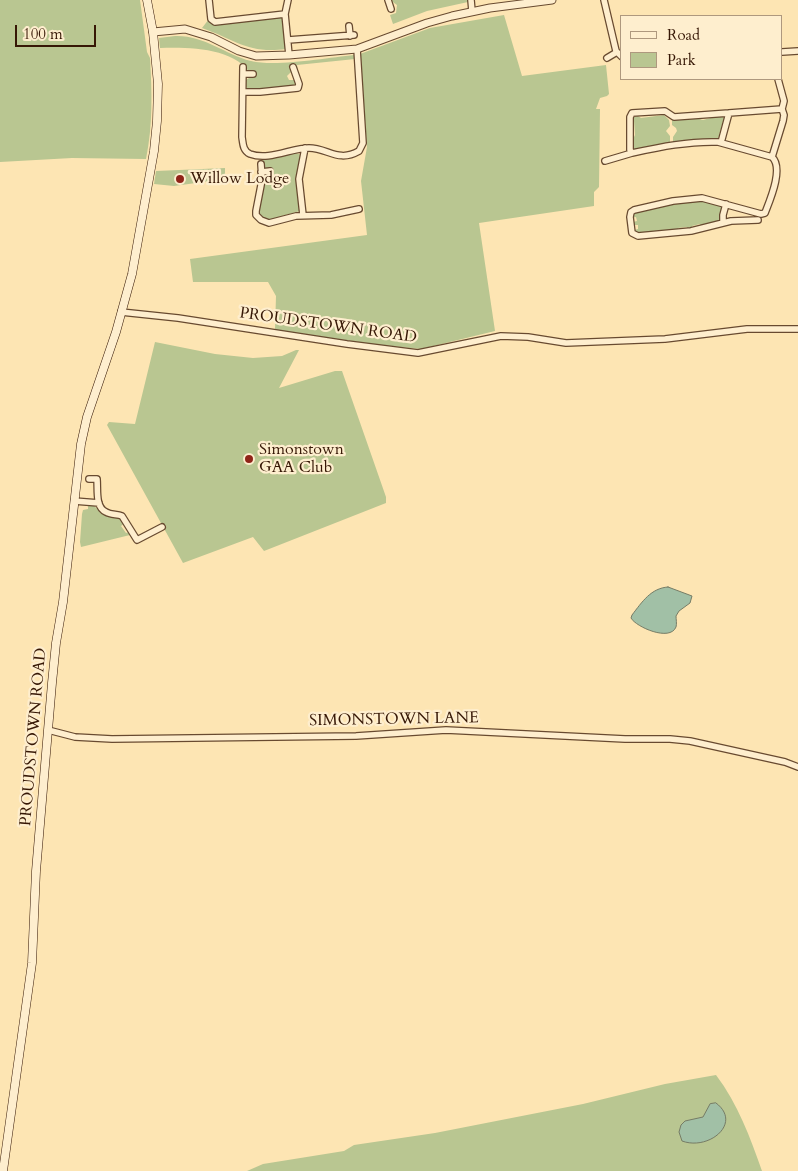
<!DOCTYPE html>
<style>
body{margin:0}
#map{position:relative;width:798px;height:1171px;overflow:hidden;background:#fde5b3;font-family:Cardo,serif}
canvas{display:block}
.legend{position:absolute;left:620px;top:15px;width:162px;height:65px;box-sizing:border-box;background:#feeece;border:1px solid #ae987e;margin:0;padding:6px 9px;list-style:none;font-size:15px;color:#361705}
.legend li{display:flex;align-items:center;gap:10px;height:25px}
.legend b{width:25px;border:1px solid #ae987e}
.scale{position:absolute;left:15px;top:25px;width:81px;height:22px;box-sizing:border-box;border:2px solid #361705;border-top:0;padding-left:6px;font-size:15px;line-height:18px;white-space:nowrap;color:#361705;-webkit-text-stroke:4px #feeece;paint-order:stroke}
</style>
<div id="map">
<canvas width="798" height="1171"></canvas>
<ul class="legend">
<li><b style="height:6px;background:#feeece"></b>Road</li>
<li><b style="height:14px;background:#b9c691"></b>Park</li>
</ul>
<div class="scale">100 m</div>
</div>
<script>
const c = document.querySelector('canvas').getContext('2d');
c.lineJoin = 'round';
function fillPath(path, color) {
  c.fillStyle = color;
  c.fill(path, 'evenodd');
}
function trace(path, color, width, dash) {
  c.strokeStyle = color;
  c.lineWidth = width;
  c.lineCap = dash ? 'butt' : 'round';
  c.setLineDash(dash || []);
  c.stroke(path);
}
function label(font, color, halo, rows, align = 'center') {
  c.font = font + ' Cardo,serif';
  c.lineWidth = 4.5;
  c.setLineDash([]);
  c.textBaseline = 'middle';
  c.strokeStyle = halo;
  c.fillStyle = color;
  for (const [text, x, y, turn = 0] of rows) {
    c.save();
    c.translate(x, y);
    c.rotate((+turn || 0) * Math.PI / 180);
    c.textAlign = isNaN(turn) ? turn : align;
    if (halo) c.strokeText(text, 0, 0);
    c.fillText(text, 0, 0);
    c.restore();
  }
}
fillPath(new Path2D(`
 M0,0H140L147,52L150,58C152,92 153,125 146,159L72,158L0,162Z
 M390,0H468V2L427,11L393,24L390,15L396,13L397,5Z
 M504,15L522,76L606,65L609,94L607,96L600,98L596,109H600L599,187L594,192V206L479,223L495,331L421,349L380,345L275,330L276,296L268,282H193L190,259L367,235L361,181L367,147L360,54L430,28Z
 M279,16L283,19L286,49C248,54 236,40 202,28L209,19L216,25Z
 M175,36C204,35 224,54 251,61C276,67 326,58 354,55L355,59L297,65L298,70L292,69L291,72L287,76L289,80H296L297,84L294,88L249,90L246,87V80L252,76C236,48 192,47 160,48L159,38Z
 M664,115L669,120L670,126L666,131L670,136V142L633,150L634,137L635,135L634,121L633,119L634,117L638,116L641,118Z
 M714,117H723L724,118L718,139L673,142V137L677,131L676,128L672,125V120L696,118L703,120Z
 M295,153L302,155L298,167L296,179L300,211L268,220L260,218L259,208L264,176L271,173L270,169H264L263,160L256,157Z
 M225,168V179L174,186L154,184L156,171Z
 M704,200L721,205L722,207L719,222L701,226L700,224L692,226V229H687V227L678,228V230L635,233L634,230L638,229V225H633V222L637,221L636,217L632,218L635,212L678,202Z
 M155,342L215,354L253,358L282,356L296,350H299L279,388L335,371H342L386,497V503L264,551L253,537L183,563L107,425L109,422L135,424Z
 M88,505L94,506L104,514L118,517L125,523L121,526L126,533L129,532L130,535L81,547L80,542L82,514L83,510L88,509Z
 M716,1075C738,1104 750,1137 762,1171H247L263,1164L344,1151L354,1145L435,1133L583,1104L665,1084Z`), '#b9c691');
const water = new Path2D(`
 M668,587L692,596L690,603L679,611L676,616C676,619 677,624 676,627C670,642 636,627 631,618L632,615C642,602 651,588 668,587Z
 M716,1103C743,1123 709,1151 682,1141L679,1132L681,1125L685,1121L703,1117L710,1104Z`);
fillPath(water, '#a1c0a6');
trace(water, '#767c66', 1);
const minor = new Path2D(`
 M209,0L211,19L215,22L285,14
 M288,0L285,14L289,55
 M388,0L391,9
 M471,0L472,11
 M604,0L616,51L622,57
 M349,26L350,36
 M288,40L354,35
 M782,52L798,51
 M607,58L617,52
 M243,67L242,137C243,144 243,151 250,154C269,161 291,148 309,148C328,148 338,163 359,151L363,143L357,49
 M243,74H253
 M243,92H260L298,88L299,84L293,67
 M729,113L782,109
 M722,139L729,113L674,117L665,111L632,113L630,117V150L632,153C660,147 689,141 718,142L772,157
 M605,161L632,153
 M261,164L262,180L256,211V215L261,220L269,223L296,216L331,215L359,209
 M261,172L270,171
 M303,215L299,179L305,148
 M758,220L731,221L691,231L638,236L632,233L630,217L631,212L634,210L673,201L702,198L761,214L765,213C770,200 784,168 772,157L783,121L784,115L782,109L784,101L778,79
 M723,223V215L726,204
 M121,312L178,318L347,344L418,353L501,336L528,337L566,343L665,339L747,329H798
 M89,479H97C98,490 95,507 106,512C111,515 117,514 122,516L137,540L162,527
 M74,501L99,503
 M48,730L75,737L112,739L356,736L446,730L625,739H670L690,741L785,762L798,767`);
const tertiary = new Path2D(`
 M153,32L185,29L211,37L239,51L256,56L289,55L357,49L427,23L452,16L490,8L552,0`);
const secondary = new Path2D(`
 M3,1171L32,963L36,871L52,683L56,643L63,602L81,444L87,417L116,332L132,274L154,151L157,121L158,84L153,32L147,0`);
trace(minor, '#684a30', 8);
trace(tertiary, '#684a30', 9);
trace(secondary, '#361705', 9);
trace(minor, '#feeece', 5.5);
trace(tertiary, '#feeece', 7);
trace(secondary, '#feeece', 8);
for (const [x, y, r, color] of [
 [180,179,5,"#8f2418"],
 [249,459,5,"#8f2418"]
]) {
  const dot = new Path2D();
  dot.arc(x, y, r, 0, 2 * Math.PI);
  c.fillStyle = color;
  c.fill(dot);
  trace(dot, '#feeece', 2);
}
label('16px', '#361705', '#feeece', [
 ["Willow Lodge",190,179],
 ["Simonstown",259,450],
 ["GAA Club",259,468]
], 'left');
label('16px', '#361705', '#feeece', [
 ["PROUDSTOWN ROAD",328,326,8],
 ["SIMONSTOWN LANE",394,720,-1],
 ["PROUDSTOWN ROAD",34,737,-85]
]);
</script>
